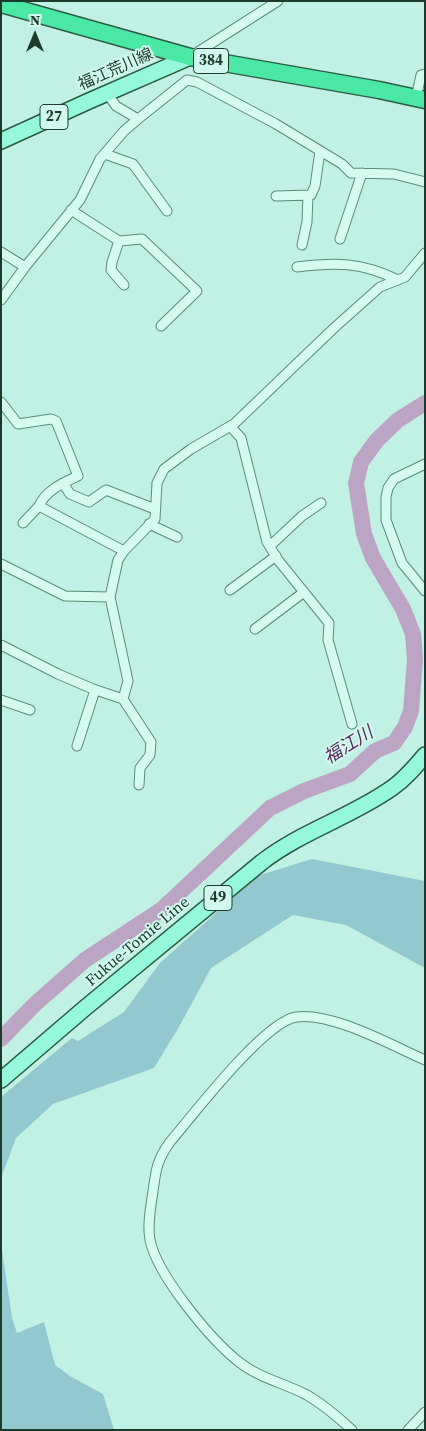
<!DOCTYPE html>
<meta charset="utf-8">
<style>
body{margin:0}
#map{position:relative;width:426px;height:1431px;overflow:hidden;background:#c1f1e4;font-family:"Source Serif 4",serif}
canvas{display:block}
.frame{position:absolute;inset:0;border:2px solid #1c3b2c;pointer-events:none}
.north{position:absolute;left:10px;top:10px;width:50px;height:50px;-webkit-text-stroke:4px #d1f8ee;paint-order:stroke;rotate:0deg;font-size:14px;font-weight:700;line-height:20px;text-align:center;color:#1c3b2c}
.north::after{content:'';display:block;margin:auto;width:18px;height:22px;background:#1c3b2c;clip-path:polygon(50% 0,100% 100%,50% 72%,0 100%)}
</style>
<div id="map">
<canvas width="426" height="1431"></canvas>
<div class="frame"></div>
<div class="north">N</div>
</div>
<script>
const c = document.querySelector('canvas').getContext('2d');
c.lineJoin = 'round';
function fillPath(path, color) {
  c.fillStyle = color;
  c.fill(path, 'evenodd');
}
function trace(path, color, width, dash) {
  c.strokeStyle = color;
  c.lineWidth = width;
  c.lineCap = dash ? 'butt' : 'round';
  c.setLineDash(dash || []);
  c.stroke(path);
}
function label(font, color, halo, rows, align = 'center') {
  c.font = font + ' "Source Serif 4","Noto Sans JP",serif';
  c.lineWidth = 4;
  c.setLineDash([]);
  c.textBaseline = 'middle';
  c.strokeStyle = halo;
  c.fillStyle = color;
  for (const [text, x, y, turn = 0] of rows) {
    c.save();
    c.translate(x, y);
    c.rotate((+turn || 0) * Math.PI / 180);
    c.textAlign = isNaN(turn) ? turn : align;
    if (halo) c.strokeText(text, 0, 0);
    c.fillText(text, 0, 0);
    c.restore();
  }
}
fillPath(new Path2D(`
 M312,859L425,881V968L346,925L293,915L211,968L179,1027L154,1068L53,1104L16,1138L1,1178V1097L72,1038L78,1041L124,1012L160,963L257,876Z
 M1,1243L12,1318L17,1333L44,1322L55,1365L70,1376L103,1394L114,1430H1Z`), '#94c8d1');
trace(new Path2D(`
 M1,1039L35,1004L85,960L161,910L270,808L304,791L350,774L375,751L394,743L405,727L411,711L415,659L413,634L403,609L373,558L364,534L356,483L361,462L377,440L398,420L425,403`), '#bba4c4', 16);
const street = new Path2D(`
 M190,57L278,1
 M107,93L116,106L138,119
 M416,98L421,75L425,74
 M105,154L133,164L167,211
 M276,196L311,195L315,186L320,151
 M71,210L119,241L142,239L197,291L161,326
 M340,239L362,173
 M119,241L112,262L111,270L124,285
 M302,245L307,222L308,195
 M1,252L25,267
 M297,267C335,262 362,262 398,280
 M1,300L25,267L80,200L100,159L124,131L138,119L187,80L197,82L276,124L342,164L351,173L394,174L425,182
 M1,402L18,424L51,419L56,421L78,476C63,483 46,490 39,506L124,551
 M230,426L241,438L267,542L278,560L329,623L328,640L352,724
 M425,464L394,479L388,488L386,497V520L402,563L425,591
 M63,483L70,494L89,502L106,490L155,509
 M23,523L39,506
 M149,524L177,537
 M270,546L302,516L321,503
 M1,564L65,596L110,597
 M230,590L276,556
 M255,629L304,592
 M1,645L58,674L93,689L123,699L151,742L150,755L140,768L139,785
 M123,699L128,681L110,597L118,560L124,551L155,519L157,483L164,469L191,449L234,424L334,328L380,287L405,277L425,253
 M1,700L30,710
 M77,746L95,690
 M352,1430C338,1417 324,1405 307,1395C284,1383 259,1378 239,1362C211,1340 157,1275 150,1240C147,1224 151,1206 153,1191C156,1169 157,1160 170,1142C193,1115 264,1022 296,1017C332,1012 391,1045 425,1060
 M408,1430L425,1412`);
const primary = new Path2D(`
 M1,141L89,101L190,57
 M1,1080L85,1008L262,862C302,831 351,817 392,788C405,779 415,767 425,755`);
const highway = new Path2D(`
 M1,4L190,57L379,90L425,100`);
trace(street, '#578d74', 11);
trace(primary, '#2c5a42', 18);
trace(highway, '#2c5a42', 19);
trace(street, '#d5fbf1', 9);
trace(primary, '#96f8db', 15);
trace(highway, '#4be8a5', 16);
for (const [x, y, w] of [
 [211,61,35],
 [54,117,28],
 [218,898,28]
]) {
  const box = new Path2D();
  box.roundRect(x - w / 2, y - 12.5, w, 25, 4);
  c.fillStyle = '#d1f8ee';
  c.fill(box);
  trace(box, '#1c3b2c', 1);
}
label('bold 15px', '#1c3b2c', null, [
 ["384",211,61],
 ["27",54,117],
 ["49",218,898]
]);
label('16px', '#1c3b2c', '#d1f8ee', [
 ["福江荒川線",116,70,-24],
 ["Fukue-Tomie Line",138,942,-40]
]);
label('italic 18px', '#5a2a5c', '#d1f8ee', [
 ["福江川",349,746,-32]
]);
</script>
